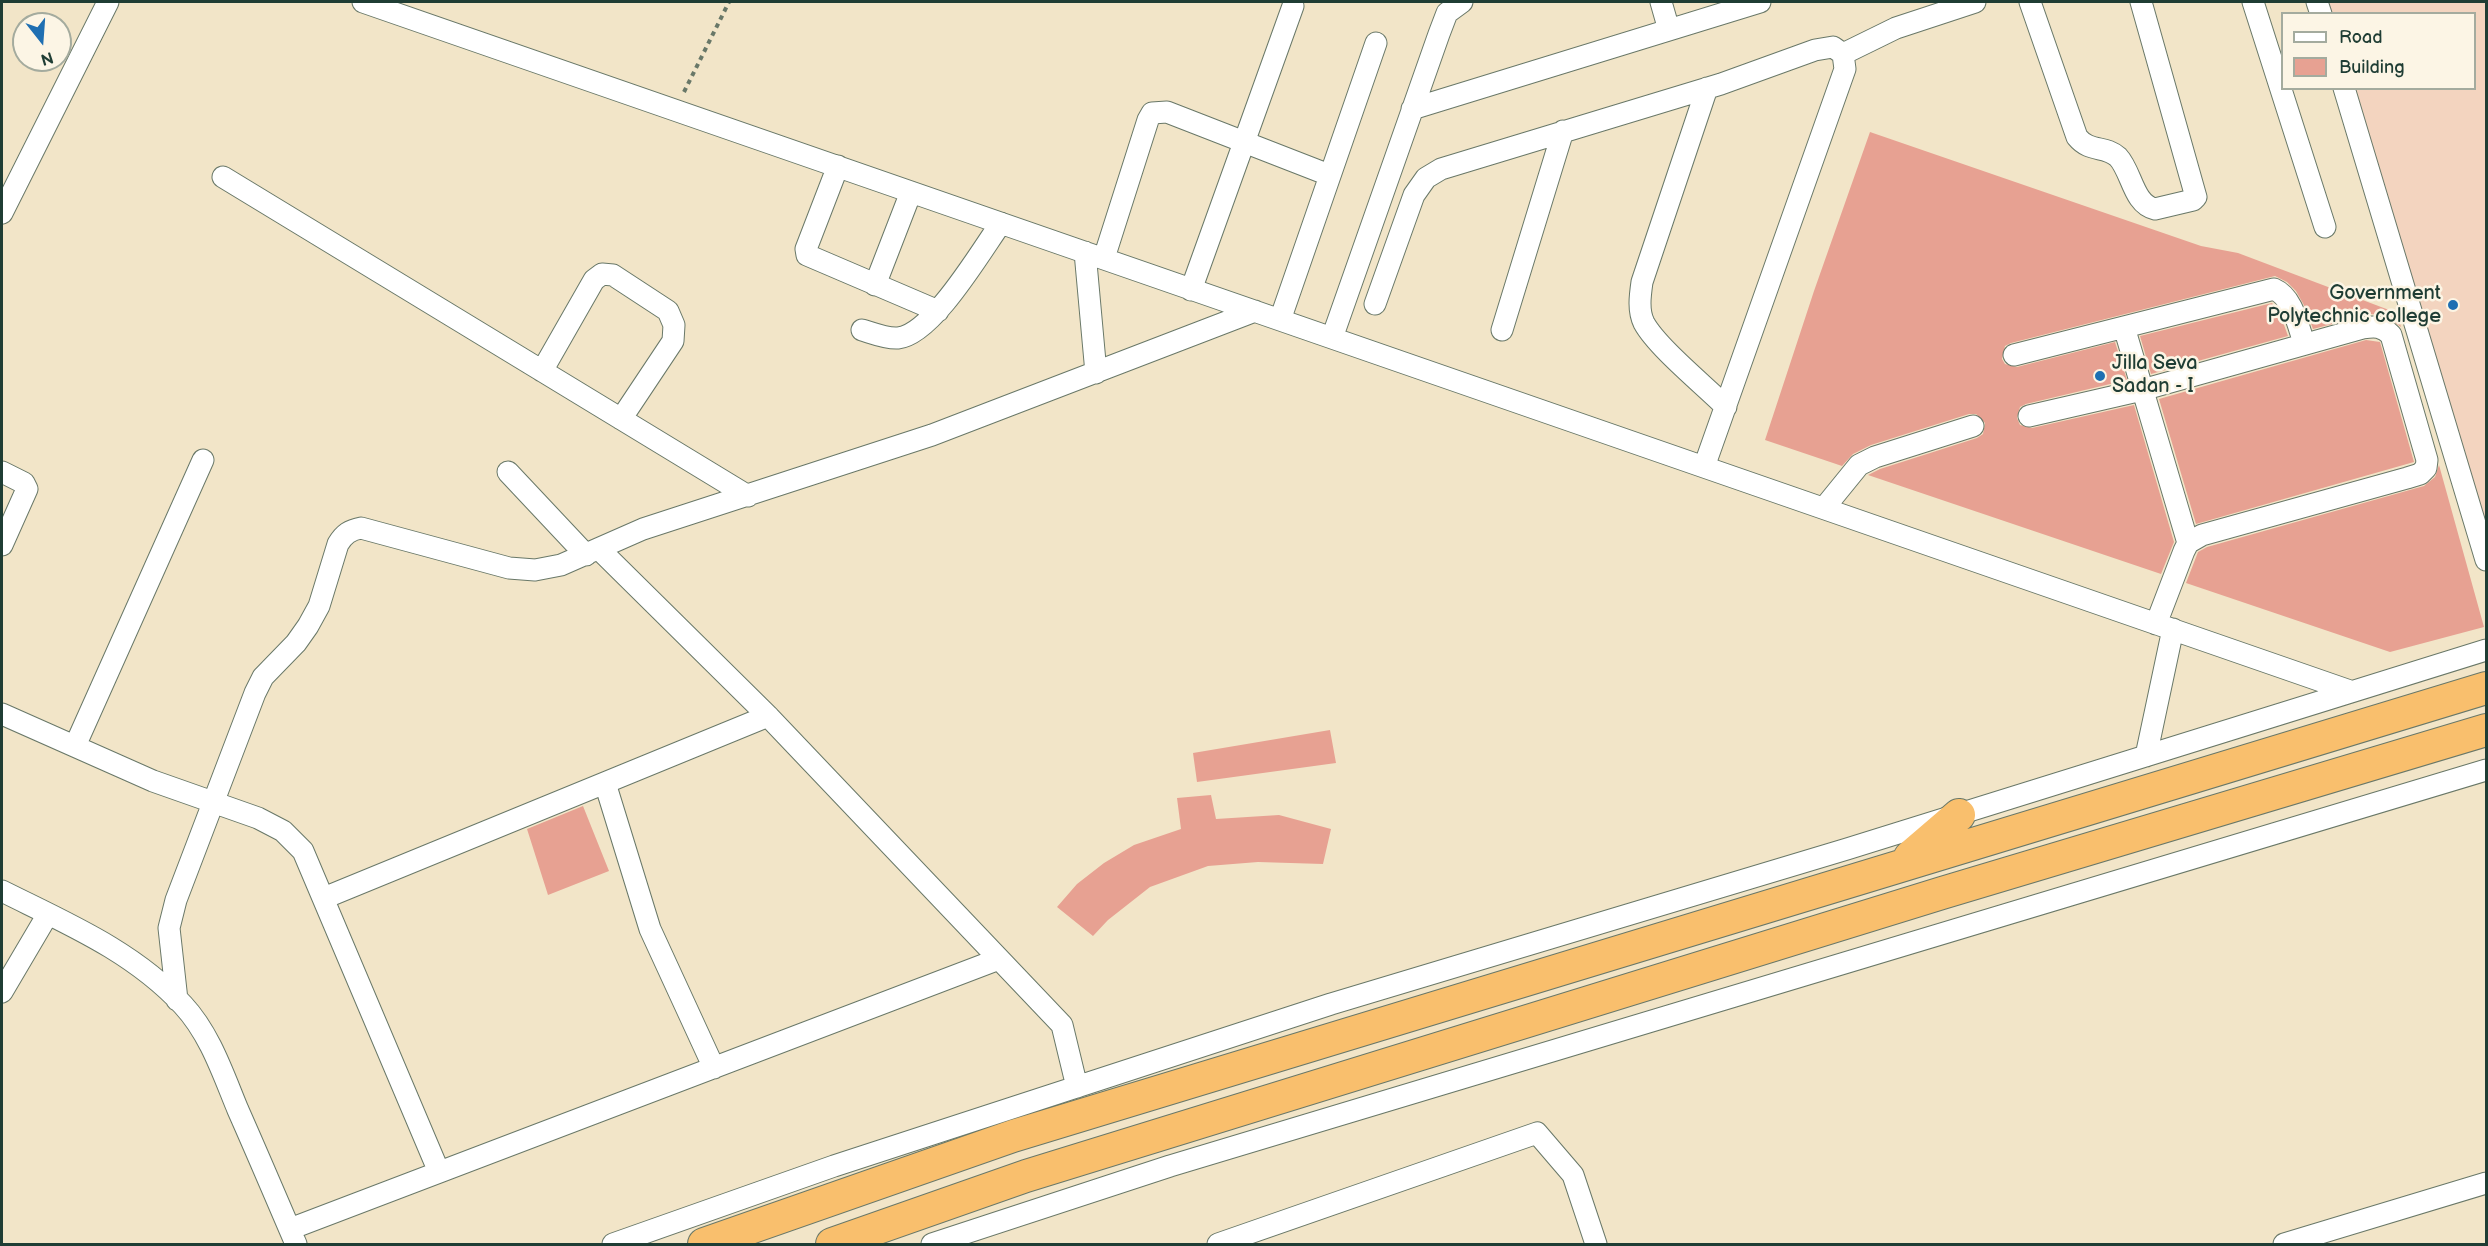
<!DOCTYPE html>
<style>
body{margin:0}
#map{position:relative;width:2488px;height:1246px;overflow:hidden;background:#f2e5c8;font-family:"Balsamiq Sans",sans-serif}
canvas{display:block}
.frame{position:absolute;inset:0;border:3px solid #1f3d34;pointer-events:none}
.legend{position:absolute;left:2281px;top:12px;width:195px;height:78px;box-sizing:border-box;background:#fcf5e5;border:2px solid #a4ab9e;margin:0;padding:8px 10px;list-style:none;font-size:18px;color:#1f3d34}
.legend li{display:flex;align-items:center;gap:12px;height:30px}
.legend b{width:30px;border:2px solid #a4ab9e}
.north{position:absolute;left:12px;top:12px;width:60px;height:60px;box-sizing:border-box;background:#fcf5e5;border:2px solid #a4ab9e;border-radius:50%;rotate:163deg;font-size:16px;font-weight:700;line-height:24px;text-align:center;color:#1f3d34}
.north::after{content:'';display:block;margin:auto;width:21px;height:27px;background:#1f6fb2;clip-path:polygon(50% 0,100% 100%,50% 72%,0 100%)}
</style>
<div id="map">
<canvas width="2488" height="1246"></canvas>
<div class="frame"></div>
<ul class="legend">
<li><b style="height:8px;background:#fff"></b>Road</li>
<li><b style="height:16px;background:#e7a192"></b>Building</li>
</ul>
<div class="north">N</div>
</div>
<script>
const c = document.querySelector('canvas').getContext('2d');
c.lineJoin = 'round';
function fillPath(path, color) {
  c.fillStyle = color;
  c.fill(path, 'evenodd');
}
function trace(path, color, width, dash) {
  c.strokeStyle = color;
  c.lineWidth = width;
  c.lineCap = dash ? 'butt' : 'round';
  c.setLineDash(dash || []);
  c.stroke(path);
}
function label(font, color, halo, rows, align = 'center') {
  c.font = font + ' "Balsamiq Sans",sans-serif';
  c.lineWidth = 5;
  c.setLineDash([]);
  c.textBaseline = 'middle';
  c.strokeStyle = halo;
  c.fillStyle = color;
  for (const [text, x, y, turn = 0] of rows) {
    c.save();
    c.translate(x, y);
    c.rotate((+turn || 0) * Math.PI / 180);
    c.textAlign = isNaN(turn) ? turn : align;
    if (halo) c.strokeText(text, 0, 0);
    c.fillText(text, 0, 0);
    c.restore();
  }
}
fillPath(new Path2D(`
 M2327,2H2486V522L2354,89L2474,88V14L2331,13Z`), '#f3d4bf');
fillPath(new Path2D(`
 M1870,132L2201,246L2238,253L2397,313L2401,327L2387,317L2371,314L2313,329L2305,307L2296,291L2287,282L2275,276L2011,343L2005,346L2002,359L2005,364L2017,367L2115,342L2127,380L2026,404L2020,407L2017,418L2020,425L2032,428L2134,405L2174,542L2161,574L1868,475L1880,469L1977,438L1983,434L1985,423L1976,414H1969L1871,445L1853,454L1842,466L1765,440L1814,291Z
 M2272,303L2279,311L2288,336L2151,374L2140,336Z
 M2366,340L2380,342L2414,462L2196,524L2159,399Z
 M2439,465L2484,627L2390,652L2186,583L2198,552L2207,547L2424,486L2435,477Z
 M1330,730L1336,763L1197,782L1193,753Z
 M1211,795L1216,819L1279,815L1331,829L1323,864L1258,862L1208,866L1150,887L1108,920L1093,936L1057,907L1077,884L1104,863L1134,845L1181,829L1177,798Z
 M583,806L609,871L548,895L527,829Z`), '#e7a192');
const minor = new Path2D(`
 M363,2L2350,691
 M1661,2L1669,30
 M2030,2L2077,137C2090,153 2105,145 2118,157C2132,172 2133,204 2155,209L2193,200L2196,197L2141,2
 M2253,2L2325,227
 M2317,2L2321,14
 M1843,54L1896,28L1975,2
 M1707,88L1642,282C1640,296 1638,311 1644,323C1657,347 1705,386 1726,407
 M2344,88L2486,560
 M1412,109L1760,2
 M838,166L806,249L807,255L938,311
 M223,177L748,496
 M2,213L108,2
 M1085,252L1096,373
 M1104,258L1148,120L1152,113L1167,112L1329,175
 M875,285L911,192
 M1191,290L1293,6
 M1375,304L1414,195L1426,178L1441,169L1721,84L1815,50L1833,47L1843,54L1845,69L1704,467
 M1280,320L1376,43
 M2124,327L2188,543
 M862,330C872,333 887,339 898,338C932,335 981,251 1001,223
 M1502,330L1563,131
 M1332,338L1439,34L1447,13L1462,2
 M2014,355L2274,289C2293,297 2298,326 2304,343
 M542,371L594,280L602,274L613,275L668,311L674,325L673,341L621,419
 M2029,416L2142,390L2363,328C2375,326 2382,326 2391,335L2427,460L2426,468L2420,474L2407,478L2202,535L2188,543L2184,551L2156,624
 M2,472L24,483L27,489L2,545
 M508,472L586,555
 M1824,508L1859,465L1875,457L1973,426
 M599,549L768,716L1062,1025L1077,1087
 M2,714L153,781L258,818L283,831L303,851L439,1172
 M75,746L203,460
 M2146,756L2173,629
 M605,783L650,929L714,1068
 M2,891C66,923 133,951 183,1005C210,1034 223,1074 238,1110C258,1155 277,1200 296,1244
 M324,898L768,716
 M2,992L48,914
 M177,1000L169,928L176,900L255,693L263,677L296,643L308,626L319,606L338,544C344,534 350,530 361,528L509,568L535,570L561,565L643,529L932,435L1255,311
 M290,1229L999,959
 M613,1244L834,1166L1331,1004L1847,849L2486,650
 M932,1244L1170,1166L2486,770
 M1218,1244L1537,1133L1573,1175L1596,1244
 M2284,1244L2486,1183`);
const highway = new Path2D(`
 M1910,857L1959,815
 M704,1244L1013,1136L2486,688
 M832,1244L1026,1176L1942,893L2486,730`);
trace(minor, '#697868', 23);
trace(highway, '#697868', 34);
trace(new Path2D(`
 M684,92L729,2`), '#697868', 4, [4.5, 4.5]);
trace(minor, '#fff', 21);
trace(highway, '#f9bf6d', 32);
for (const [x, y, r, color] of [
 [2453,305,6,"#1f6fb2"],
 [2100,376,6,"#1f6fb2"]
]) {
  const dot = new Path2D();
  dot.arc(x, y, r, 0, 2 * Math.PI);
  c.fillStyle = color;
  c.fill(dot);
  trace(dot, '#fcf5e5', 2);
}
label('20px', '#1f3d34', '#fcf5e5', [
 ["Government",2441,294],
 ["Polytechnic college",2441,317],
 ["Jilla Seva",2112,364,"left"],
 ["Sadan - I",2112,387,"left"]
], 'right');
</script>
